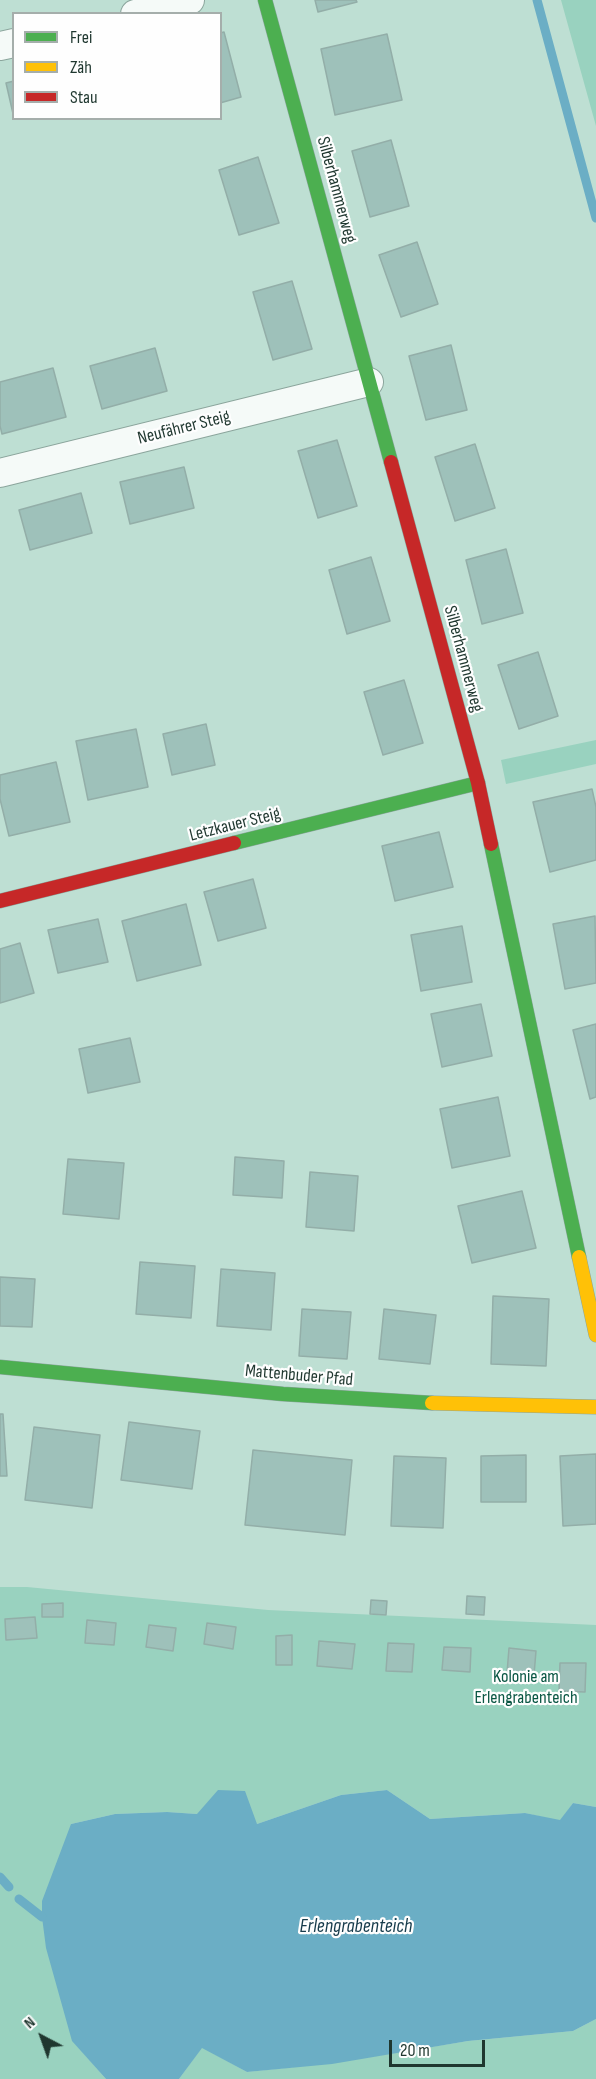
<!DOCTYPE html>
<meta charset="utf-8">
<style>
body{margin:0}
#map{position:relative;width:596px;height:2079px;overflow:hidden;background:#bedfd3;font-family:"Sofia Sans Condensed",sans-serif}
canvas{display:block}
.legend{position:absolute;left:12px;top:12px;width:210px;height:108px;box-sizing:border-box;background:#fefefe;border:2px solid #a5aeab;margin:0;padding:8px 10px;list-style:none;font-size:18px;color:#1f372f}
.legend li{display:flex;align-items:center;gap:12px;height:30px}
.legend b{width:30px;border:2px solid #a5aeab}
.north{position:absolute;left:12px;top:2007px;width:60px;height:60px;-webkit-text-stroke:4px #fefefe;paint-order:stroke;rotate:319deg;font-size:16px;font-weight:700;line-height:24px;text-align:center;color:#1f372f}
.north::after{content:'';display:block;margin:auto;width:21px;height:27px;background:#1f372f;clip-path:polygon(50% 0,100% 100%,50% 72%,0 100%)}
.scale{position:absolute;left:389px;top:2040px;width:96px;height:27px;box-sizing:border-box;border:3px solid #1f372f;border-top:0;padding-left:8px;font-size:18px;line-height:21px;white-space:nowrap;color:#1f372f;-webkit-text-stroke:4px #fefefe;paint-order:stroke}
</style>
<div id="map">
<canvas width="596" height="2079"></canvas>
<ul class="legend">
<li><b style="height:8px;background:#4caf50"></b>Frei</li>
<li><b style="height:8px;background:#ffc107"></b>Zäh</li>
<li><b style="height:8px;background:#c62828"></b>Stau</li>
</ul>
<div class="north">N</div>
<div class="scale">20 m</div>
</div>
<script>
const c = document.querySelector('canvas').getContext('2d');
c.lineJoin = 'round';
function fillPath(path, color) {
  c.fillStyle = color;
  c.fill(path, 'evenodd');
}
function trace(path, color, width, dash) {
  c.strokeStyle = color;
  c.lineWidth = width;
  c.lineCap = dash ? 'butt' : 'round';
  c.setLineDash(dash || []);
  c.stroke(path);
}
function label(font, color, halo, rows, align = 'center') {
  c.font = font + ' "Sofia Sans Condensed",sans-serif';
  c.lineWidth = 4.5;
  c.setLineDash([]);
  c.textBaseline = 'middle';
  c.strokeStyle = halo;
  c.fillStyle = color;
  for (const [text, x, y, turn = 0] of rows) {
    c.save();
    c.translate(x, y);
    c.rotate((+turn || 0) * Math.PI / 180);
    c.textAlign = isNaN(turn) ? turn : align;
    if (halo) c.strokeText(text, 0, 0);
    c.fillText(text, 0, 0);
    c.restore();
  }
}
fillPath(new Path2D(`
 M561,0H596V126Z
 M596,740V764L506,784L501,760Z
 M0,1587H27L268,1610L596,1625V1807L573,1803L560,1821L525,1813L430,1819L387,1790L341,1795L257,1824L197,1814L167,1812L115,1814L71,1824L72,2040L106,2079H0Z
 M596,2019V2079H179L202,2047L247,2072L332,2063L468,2041L573,2031Z`), '#99d2bf');
fillPath(new Path2D(`
 M218,1790L245,1791L257,1824L341,1795L387,1790L430,1819L525,1813L560,1820L573,1803L596,1807V2019L573,2031L468,2041L332,2064L247,2072L202,2048L179,2079H106L72,2041L46,1948L42,1917V1901L71,1824L115,1814L167,1812L197,1814Z`), '#6baec5');
trace(new Path2D(`
 M537,0L596,218
 M0,1877L9,1887
 M19,1899L42,1917`), '#6baec5', 9);
const building = new Path2D(`
 M315,0H356L357,2L318,12Z
 M224,32L241,97L220,103V33Z
 M387,34L402,100L335,115L321,49Z
 M14,81V118L6,83Z
 M391,140L409,206L370,217L352,151Z
 M258,157L279,223L239,235L219,170Z
 M417,242L438,304L401,317L379,255Z
 M292,281L312,349L273,360L253,292Z
 M451,345L467,410L426,420L409,356Z
 M155,348L167,391L102,409L90,366Z
 M53,368L66,417L2,434L0,426V382Z
 M337,440L357,506L318,518L298,451Z
 M475,444L495,508L455,521L435,457Z
 M184,467L194,508L130,524L120,482Z
 M81,493L92,533L30,550L19,510Z
 M506,549L523,613L482,624L466,560Z
 M371,557L390,621L347,634L329,570Z
 M538,652L558,716L519,729L498,665Z
 M404,680L423,743L383,755L364,692Z
 M206,724L215,765L172,775L163,734Z
 M136,729L148,787L88,800L76,741Z
 M56,762L70,822L9,836L0,799V775Z
 M592,789L596,807V860L550,872L533,802Z
 M439,832L453,887L395,901L382,846Z
 M253,879L266,928L218,941L204,892Z
 M186,904L201,965L137,981L122,921Z
 M595,916L596,983L565,989L553,924Z
 M98,919L108,962L58,973L48,930Z
 M462,926L472,982L421,991L411,935Z
 M20,943L34,993L0,1003V949Z
 M481,1004L492,1056L442,1067L431,1014Z
 M596,1024V1097L590,1099L573,1030Z
 M130,1038L140,1082L88,1093L79,1049Z
 M498,1097L510,1156L452,1168L440,1109Z
 M235,1157L284,1161L282,1198L233,1195Z
 M68,1159L124,1163L119,1219L63,1214Z
 M310,1172L358,1176L354,1231L306,1227Z
 M522,1191L536,1248L472,1263L458,1206Z
 M140,1262L195,1266L191,1318L136,1314Z
 M221,1269L275,1273L271,1330L217,1326Z
 M0,1277L35,1279L32,1327L0,1326Z
 M493,1296L549,1299L546,1366L491,1364Z
 M302,1309L351,1312L347,1359L299,1356Z
 M384,1309L436,1315L430,1364L379,1359Z
 M0,1414H3L7,1476H0Z
 M129,1422L200,1431L192,1489L121,1480Z
 M34,1427L100,1435L92,1508L25,1500Z
 M253,1450L352,1460L345,1535L245,1525Z
 M596,1454V1524L563,1526L560,1456Z
 M526,1455V1502H481V1456Z
 M394,1456L446,1458L443,1528L391,1526Z
 M467,1596L485,1597L484,1615L466,1614Z
 M371,1600L387,1601L386,1615L370,1614Z
 M63,1603V1617H42V1604Z
 M35,1617L37,1638L6,1640L5,1619Z
 M87,1620L116,1623L114,1645L85,1643Z
 M207,1623L236,1627L233,1649L204,1644Z
 M149,1625L176,1628L173,1651L146,1647Z
 M292,1635V1665H276V1636Z
 M319,1641L355,1644L352,1669L317,1666Z
 M388,1643L414,1644L412,1672L386,1671Z
 M444,1647L471,1648L470,1672L442,1670Z
 M509,1648L536,1651L534,1675L507,1673Z
 M560,1663H586L585,1692L559,1691Z`);
fillPath(building, '#9ec1ba');
trace(building, '#93aea8', 1.5);
const street = new Path2D(`
 M135,14L190,0
 M0,46L14,43
 M0,473L369,382`);
const fast = new Path2D(`
 M265,0L391,462
 M234,843L478,783
 M491,844L579,1257
 M0,1367L283,1394L432,1403`);
const slow = new Path2D(`
 M579,1257L596,1335
 M432,1403L596,1407`);
const jam = new Path2D(`
 M391,462L478,783L491,844
 M0,901L234,843`);
trace(street, '#8ba59c', 30);
trace(fast, '#8ba59c', 15);
trace(slow, '#8ba59c', 15);
trace(jam, '#8ba59c', 15);
trace(street, '#f5faf8', 28);
trace(fast, '#4caf50', 14);
trace(slow, '#ffc107', 14);
trace(jam, '#c62828', 14);
label('18px', '#1f372f', '#fefefe', [
 ["Silberhammerweg",336,190,75],
 ["Neufährer Steig",184,428,-14],
 ["Silberhammerweg",463,659,75],
 ["Letzkauer Steig",235,825,-14],
 ["Mattenbuder Pfad",299,1376,5]
]);
label('18px', '#095643', '#fefefe', [
 ["Kolonie am",526,1677],
 ["Erlengrabenteich",526,1698]
]);
label('italic 20px', '#163b4b', '#fefefe', [
 ["Erlengrabenteich",356,1927]
]);
</script>
